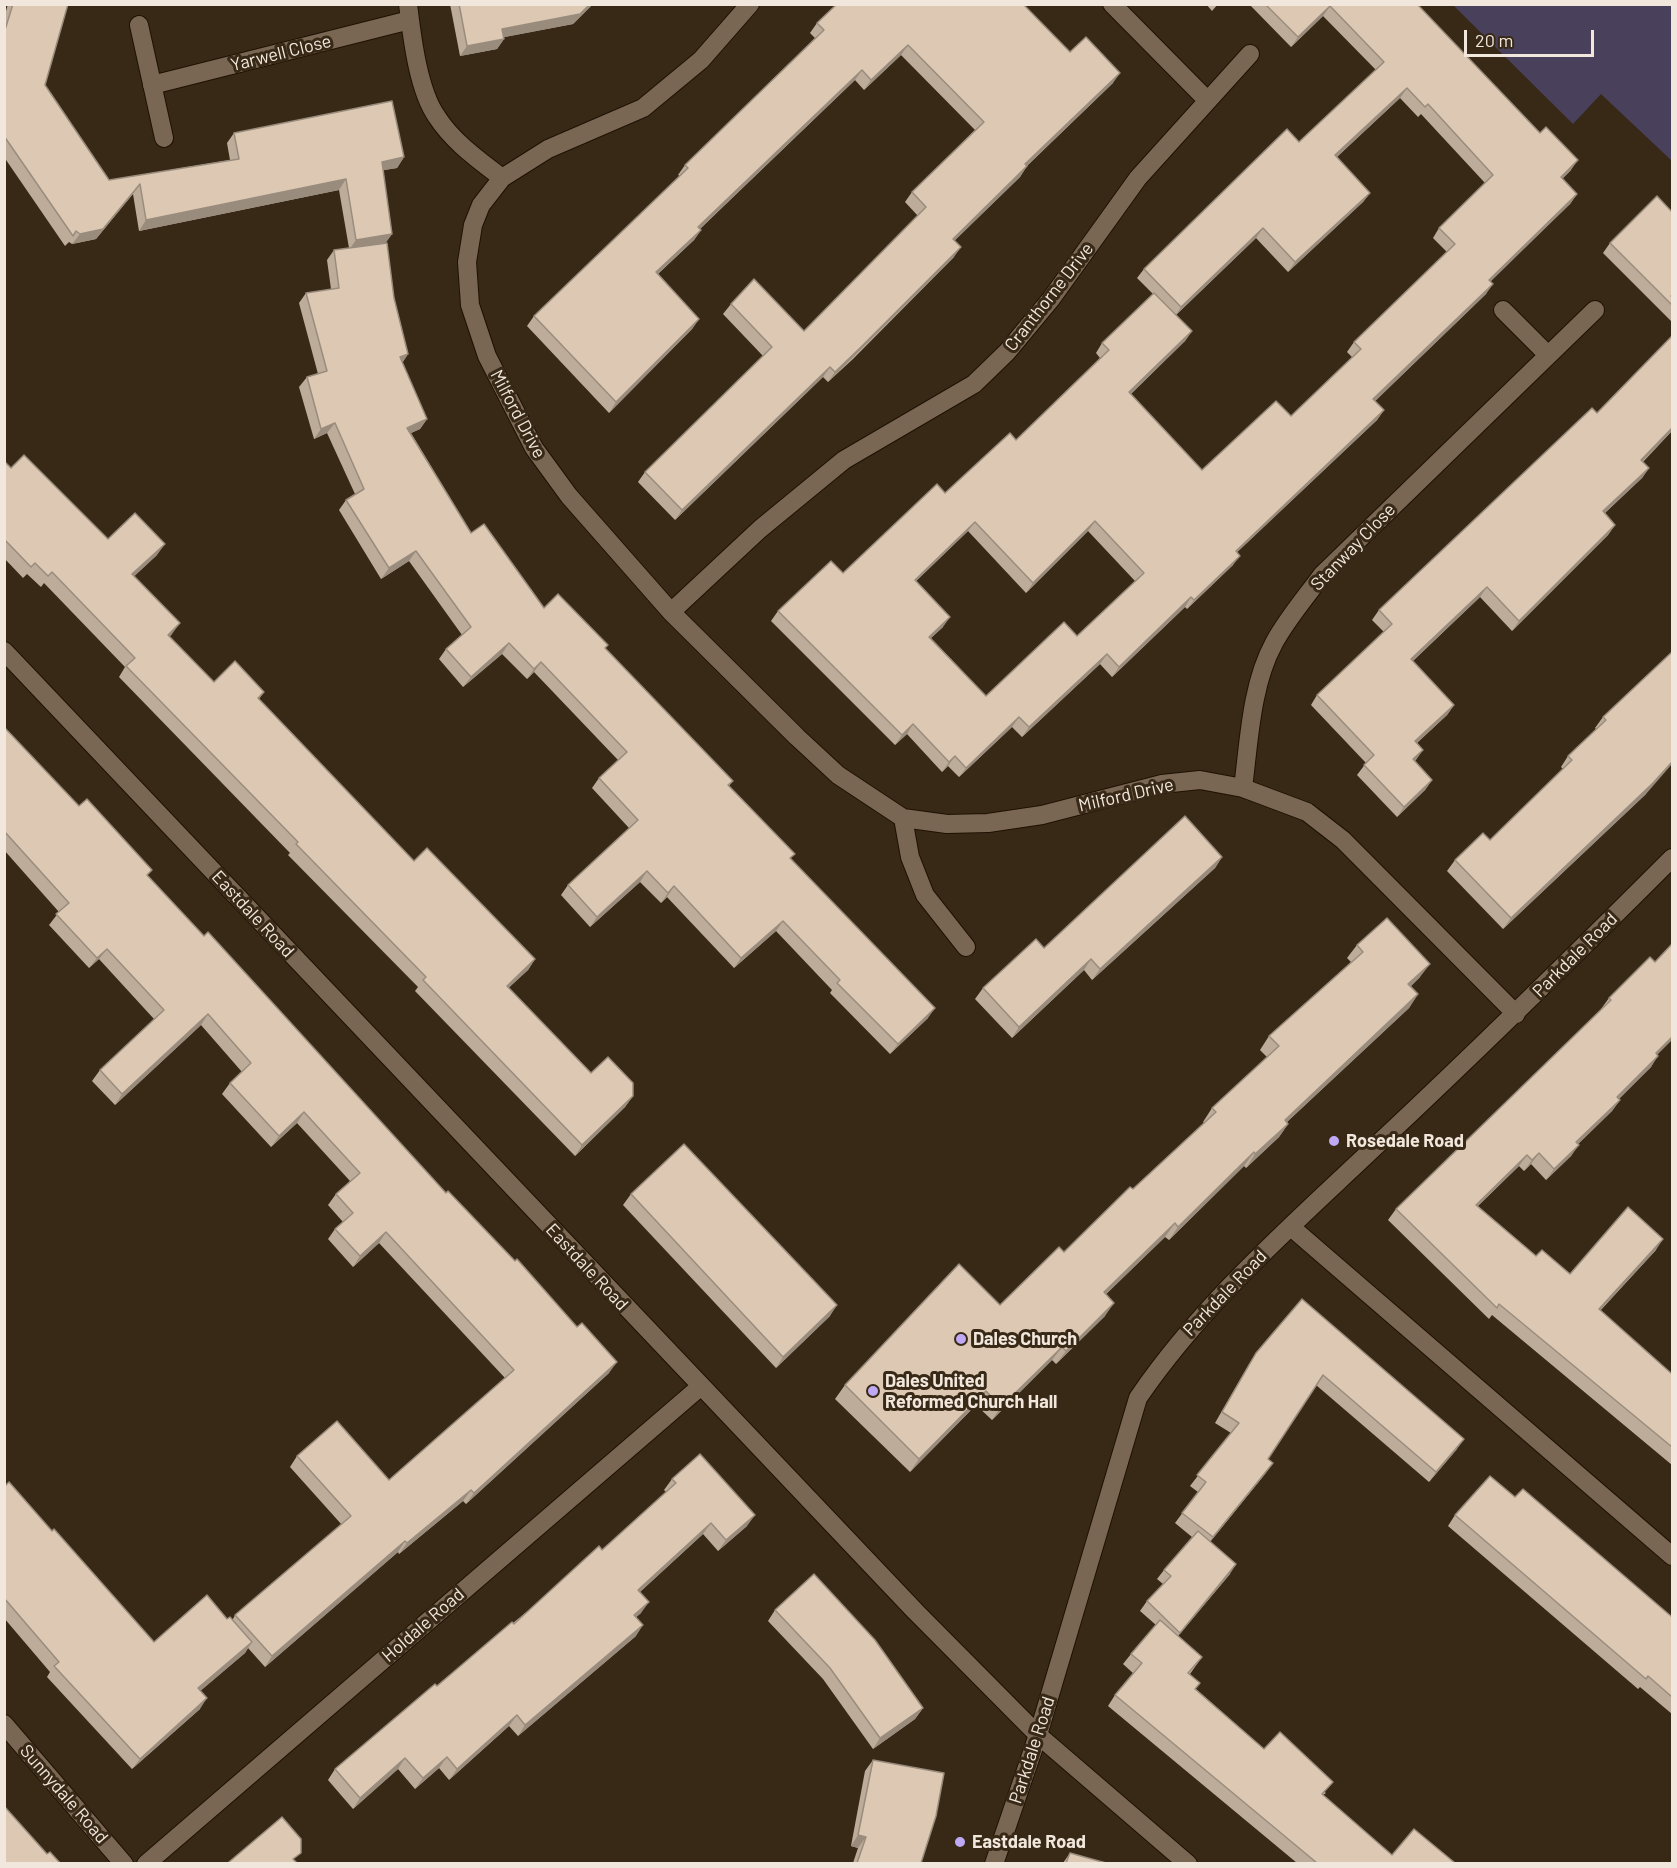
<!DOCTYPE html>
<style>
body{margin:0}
#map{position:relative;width:1677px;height:1868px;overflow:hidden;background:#382917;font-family:Barlow,sans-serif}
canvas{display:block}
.frame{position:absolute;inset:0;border:6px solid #f1e7dc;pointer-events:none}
.scale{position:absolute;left:1464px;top:30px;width:130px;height:27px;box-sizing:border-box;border:3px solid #f1e7dc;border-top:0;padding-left:8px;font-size:18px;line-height:21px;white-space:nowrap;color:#f1e7dc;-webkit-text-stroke:4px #382917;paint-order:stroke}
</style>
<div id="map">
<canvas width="1677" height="1868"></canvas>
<div class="frame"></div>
<div class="scale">20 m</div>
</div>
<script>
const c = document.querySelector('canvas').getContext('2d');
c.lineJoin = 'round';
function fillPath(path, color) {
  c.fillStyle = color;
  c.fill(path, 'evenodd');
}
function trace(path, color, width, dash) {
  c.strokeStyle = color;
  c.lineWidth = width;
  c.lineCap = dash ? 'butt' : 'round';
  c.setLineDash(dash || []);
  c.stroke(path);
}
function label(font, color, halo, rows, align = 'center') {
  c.font = font + ' Barlow,sans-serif';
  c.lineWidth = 6;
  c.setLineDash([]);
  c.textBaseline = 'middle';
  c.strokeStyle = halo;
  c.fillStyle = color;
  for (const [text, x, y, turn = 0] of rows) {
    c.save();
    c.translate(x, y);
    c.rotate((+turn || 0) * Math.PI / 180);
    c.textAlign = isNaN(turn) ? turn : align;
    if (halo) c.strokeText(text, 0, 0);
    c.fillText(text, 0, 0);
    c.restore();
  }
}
fillPath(new Path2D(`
 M1453,5H1672V161L1601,94L1573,124Z`), '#49415c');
const minor = new Path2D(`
 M408,4C412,37 418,90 437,117C453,142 479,160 502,178
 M750,4L701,60L643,108L548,149L502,178L481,205L473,225L467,262L470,305L487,356L534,448L569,496L671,612L797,737L838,775L903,818L947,824L988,823L1042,815L1162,784L1200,780L1243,788L1307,812L1343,840L1516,1014
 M1112,4L1207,100
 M139,25L164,138
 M152,85L410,20
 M1503,310L1548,355
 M671,612L760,529L844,460L974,384L1007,352L1051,299L1138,178L1250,54
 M4,651L915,1611L1038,1735L1188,1864
 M1243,788C1249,742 1251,685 1274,643C1287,619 1306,597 1322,575L1595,310
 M903,818L910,857L925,895L966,947
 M1291,1227L1672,1556
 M4,1724L124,1864
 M146,1864L700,1387
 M994,1864L1038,1735L1138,1398C1204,1301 1296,1222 1380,1142C1479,1049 1576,954 1672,858`);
trace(minor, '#1f1102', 20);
trace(minor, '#796754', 18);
fillPath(new Path2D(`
 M8,4H68L45,85L109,180L230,160L227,143L234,133L404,157L397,168L383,170L392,234L385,243L394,298L408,354L402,363L427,419L420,429L411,433L471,533L544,608L608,645L605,648L733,781L729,786L928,1018L890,1054L830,993L832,990L776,931L734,968L667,897L661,903L640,882L590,927L561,895L568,885L629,828L592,788L599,778L618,760L534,672L527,679L502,654L463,687L439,659L446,649L462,635L409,561L381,579L339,510L346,500L355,494L327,433L314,439L299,387L307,377L318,374L299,303L306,293L331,289L327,260L334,250L349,248L339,190L139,231L133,194L96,239L72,244L69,242L65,246L4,157V18Z
 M450,4H593L573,24L504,37V39L497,49L460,56Z
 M1206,4H1218L1212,11Z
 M1249,4H1417L1571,170L1562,179L1577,194L1570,204L1490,281L1486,294L1375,401L1384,410L1377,420L1237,552L1233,565L1187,609L1185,607L1112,677L1100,664L1022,737L1012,727L959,777L948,766L942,772L907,734L895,745L771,621L778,611L843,573L945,493L1016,440L1100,358L1096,353L1102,343L1153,294L1137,278L1144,269L1299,142L1376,70L1323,16L1291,47ZM1400,98L1418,117L1421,114L1485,183L1439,228L1433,238L1447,252L1354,342L1347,352L1352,357L1291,416L1202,470L1131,394L1185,341L1192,331L1176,315L1256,238L1288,272L1363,202L1370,193L1337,157ZM968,531L1026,593L1088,531L1135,581L1077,636L986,696L931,638L943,627L916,581Z
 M817,23L1070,52L1113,83L1027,166L1020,177L954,241V257L853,359L828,382L823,377L675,520L638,482L645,472L763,356L723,314L731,304L804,331L918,216L905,202L912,192L975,130L901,55L864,90L855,80L700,229L701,230L694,240L658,274L699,319L692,329L609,413L527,326L534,316L680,176L678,175L685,165L815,38L810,33Z
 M1672,212V322L1603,253L1610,243Z
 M1597,413L1672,431L1643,462L1649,468L1642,478L1605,513L1615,525L1608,535L1512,631L1480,597L1413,661L1454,705L1447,715L1417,743L1416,760L1414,761L1432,780L1425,790L1397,817L1357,775L1366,763L1311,705L1317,695L1384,632L1372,620L1379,610Z
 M4,461L11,468L108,539L157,555L134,576L172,634L169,637L214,682L264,692L259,699L414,861L535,959L528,970L508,988L591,1073L633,1096L625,1107L575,1156L415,991L418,987L288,855L290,853L119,677L125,667L44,583L41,587L27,574L23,578L4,558Z
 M1672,652L1646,794L1503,929L1447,871L1455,860L1490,840L1563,769L1561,767L1568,756L1596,729L1595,728L1603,717Z
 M4,727L79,806L148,876L609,1373L466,1504L463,1501L399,1554L398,1552L265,1667L248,1648L245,1653L200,1691V1709L132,1769L47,1677L50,1672L4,1618V1484L52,1531L154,1642L227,1619H233L235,1615L342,1525L290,1467L297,1456L389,1480L505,1378L379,1243L353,1267L328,1239L335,1229L343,1222L328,1205L336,1194L350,1181L297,1123L271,1147L222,1094L230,1083L242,1072L201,1025L115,1105L92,1081L100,1070L154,1019L99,959L89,968L49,925L59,912L4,850Z
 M1222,857L1215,868L1092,980L1084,970L1012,1038L975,999L983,988L1044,948Z
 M1357,945L1420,977L1411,986L1418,994L1409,1008L1287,1122L1288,1124L1279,1137L1246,1168L1244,1166L1169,1240L1165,1237L1106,1294L1105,1316L1056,1364L1052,1360L992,1420L976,1405L910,1472L835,1399L845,1385L1000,1305L1064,1252L1204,1123L1203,1122L1212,1108L1267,1057L1260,1050L1269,1036L1351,962L1347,958Z
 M1609,998L1657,1055L1651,1067L1619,1099L1620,1100L1612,1111L1578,1144L1571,1156L1546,1180L1531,1164L1524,1171L1519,1166L1478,1206L1536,1256L1570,1274L1656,1250L1600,1311L1672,1374V1465L1492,1315L1489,1319L1388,1220L1396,1209L1601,1010V1009Z
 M631,1194L830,1316L776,1368L623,1205Z
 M1302,1299L1457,1449L1429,1482L1316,1385L1268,1459L1265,1474L1210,1542L1230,1574L1178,1636L1202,1657L1190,1674L1196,1689L1264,1749L1326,1793L1323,1795L1392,1855L1455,1863H1297L1108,1706L1115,1695L1134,1674L1123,1664L1131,1654L1156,1625L1140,1611L1147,1601L1163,1584L1157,1579L1164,1570L1192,1537L1175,1523L1198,1492L1190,1486L1231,1433L1215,1423L1249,1364L1256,1353Z
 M672,1479L747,1526L718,1551L703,1534L640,1592L641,1613L636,1617V1636L518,1736L509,1726L449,1780L439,1768L415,1789L398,1769L353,1809L328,1780L335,1769L602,1550L666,1492L664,1490Z
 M1515,1497L1672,1617V1714L1640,1687L1638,1689L1448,1526L1455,1515Z
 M775,1610L923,1708L915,1719L873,1749L823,1679L768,1621Z
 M873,1760L921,1863H853L858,1848L851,1846L865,1771Z
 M1070,1853L1106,1863H1063Z`), '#bdac9a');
fillPath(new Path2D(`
 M590,4H593L573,24L495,39L502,29Z
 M1330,6L1323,16L1291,47L1298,37Z
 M504,39L497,49L460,56L467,46Z
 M908,45L901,55L864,90L871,80Z
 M862,70L855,80L691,237L698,227Z
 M1120,73L1113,83L1018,174L1025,164Z
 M1407,88L1400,98L1328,165L1335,155Z
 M404,157L397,168L374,172L382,162Z
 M1578,160L1571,170L1554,187L1561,177Z
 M1027,166L1020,177L946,249L953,239Z
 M346,179L339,190L139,231L146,220Z
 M140,184L96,239L72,244L80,234Z
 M1370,193L1363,202L1288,272L1295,262Z
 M1577,194L1570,204L1482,290L1489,280Z
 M1263,228L1256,238L1175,316L1181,307Z
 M701,230L694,240L649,282L656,272Z
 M392,234L385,244L349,250L356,240Z
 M961,247L954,257L828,382L835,372Z
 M1493,284L1486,294L1367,409L1373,399Z
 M699,319L692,329L609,413L616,402Z
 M1192,331L1185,341L1122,402L1129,392Z
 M408,354L401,365L400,357Z
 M830,367L823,377L675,520L682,510Z
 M1384,410L1377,420L1229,560L1236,551Z
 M427,419L420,429L400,438L407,428Z
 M335,423L327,433L314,439L321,429Z
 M1672,428V431L1634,470L1641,460Z
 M1649,468L1642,478L1596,521L1603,511Z
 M1095,521L1088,531L1026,593L1033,583Z
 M975,522L968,531L908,589L915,580Z
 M1615,525L1608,535L1512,631L1519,621Z
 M165,544L157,555L125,585L132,574Z
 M416,551L409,561L381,579L389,568Z
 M1240,556L1233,565L1187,609L1194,600Z
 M1487,587L1480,597L1404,669L1411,659Z
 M1191,597L1185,607L1112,677L1119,667Z
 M950,617L943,627L922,646L929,637Z
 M180,623L172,634L160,646L168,635Z
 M509,643L502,654L463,687L471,677Z
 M1107,654L1100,664L1022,737L1029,727Z
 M541,662L534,672L527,679L534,669Z
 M1454,705L1447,715L1408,751L1415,741Z
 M1019,717L1012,727L959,777L966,768Z
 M913,724L907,734L895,745L902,735Z
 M1423,750L1416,760L1406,769L1413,759Z
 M955,756L948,766L942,772L949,762Z
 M1672,762V764L1646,794L1503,929L1511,918Z
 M1432,780L1425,790L1397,817L1404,807Z
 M1222,857L1215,868L1092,980L1100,969Z
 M647,871L640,882L590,927L597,917Z
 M674,886L667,897L661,903L668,893Z
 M783,921L776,931L734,968L741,958Z
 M107,949L99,959L89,968L97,958Z
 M535,959L528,970L499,997L507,986Z
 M1091,959L1084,970L1012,1038L1019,1027Z
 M1430,964L1420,977L1399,997L1408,984Z
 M1418,994L1409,1008L1275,1133L1285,1120Z
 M935,1008L928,1018L890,1054L898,1044Z
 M208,1014L201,1025L115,1105L122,1094Z
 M1672,1037V1040L1648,1064L1656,1053Z
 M1658,1056L1651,1067L1609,1108L1617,1097Z
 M633,1096L625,1107L575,1156L582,1145Z
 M1620,1100L1612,1111L1569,1153L1576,1142Z
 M304,1112L297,1123L271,1147L279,1136Z
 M1288,1124L1279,1137L1246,1168L1255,1154Z
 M1579,1145L1571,1156L1546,1180L1554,1169Z
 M1254,1152L1244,1166L1169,1240L1178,1227Z
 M1539,1153L1531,1164L1524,1171L1532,1160Z
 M1527,1155L1519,1166L1468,1215L1476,1205Z
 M1175,1223L1165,1237L1094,1306L1104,1292Z
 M386,1232L379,1243L353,1267L360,1256Z
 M1663,1239L1656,1250L1591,1320L1599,1309Z
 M1114,1303L1105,1316L1056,1364L1066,1351Z
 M837,1305L830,1316L776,1368L783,1357Z
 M1062,1347L1052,1360L992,1420L1001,1407Z
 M617,1362L609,1373L466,1504L474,1493Z
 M986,1391L976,1405L910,1472L919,1459Z
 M1464,1439L1457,1449L1429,1482L1436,1472Z
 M1273,1463L1265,1474L1206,1547L1213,1537Z
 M471,1490L463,1501L399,1554L407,1543Z
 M755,1515L747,1526L718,1551L726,1540Z
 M711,1523L703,1534L630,1601L638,1590Z
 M405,1541L398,1552L265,1667L272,1656Z
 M1236,1564L1230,1574L1173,1642L1180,1633Z
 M649,1602L641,1613L626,1626L634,1615Z
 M643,1625L636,1636L518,1736L525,1725Z
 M252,1642L245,1653L191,1699L198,1688Z
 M207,1698L200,1709L132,1769L140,1759Z
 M923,1708L915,1719L873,1749L880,1738Z
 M517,1715L509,1726L449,1780L457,1769Z
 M447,1757L439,1768L415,1789L423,1778Z
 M405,1758L398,1769L353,1809L360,1798Z
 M858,1835L866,1837L858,1848L851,1846Z`), '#9a8c7d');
const building = new Path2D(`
 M13,4H68L45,85L109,180L239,159L234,133L392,101L404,157L382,162L392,234L356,240L346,179L146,220L140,184L103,229L80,234L76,231L73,236L4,136V33Z
 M459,4H590L580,14L502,29L504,39L467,46Z
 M837,4H1023L1070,52L1086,37L1120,73L1025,164L1027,166L953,239L961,247L860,348L835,372L830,367L682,510L645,472L772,347L731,304L754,279L804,331L926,207L912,192L984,122L908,45L871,80L862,70L698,227L701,230L656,272L699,319L616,402L534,316L688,168L685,165L824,30L817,23Z
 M1265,4H1417L1540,133L1546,127L1578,160L1561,177L1577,194L1489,280L1493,284L1373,399L1384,410L1236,551L1240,556L1194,600L1191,597L1119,667L1107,654L1029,727L1019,717L966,768L955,756L949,762L913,724L902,735L778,611L831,561L843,573L937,484L945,493L1010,433L1016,440L1109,350L1102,343L1154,293L1192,331L1129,392L1202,470L1276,401L1291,416L1361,349L1354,342L1455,244L1439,228L1493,175L1428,104L1425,107L1407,88L1335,155L1370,193L1295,262L1263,228L1181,307L1144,269L1287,129L1299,142L1384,62L1330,6L1298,37ZM1095,521L1144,573L1077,636L1064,622L986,696L929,637L950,617L915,580L975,522L1033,583Z
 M1657,196L1672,212V295L1671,296H1672V305L1610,243Z
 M387,243L394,298L408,354L400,357L427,419L407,428L471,533L484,524L544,608L558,594L608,645L605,648L733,781L728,785L795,854L790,858L935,1008L898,1044L837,983L840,980L783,921L741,958L674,886L668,893L647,871L597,917L568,885L638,820L599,778L627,752L541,662L534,669L509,643L471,677L446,649L471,627L416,551L389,568L346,500L364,489L335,423L321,429L307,377L327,371L306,293L339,288L334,250Z
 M1672,336V428L1641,460L1649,468L1603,511L1615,525L1519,621L1487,587L1411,659L1454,705L1415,741L1423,750L1413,759L1432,780L1404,807L1364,765L1374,755L1317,695L1392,624L1379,610L1592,408L1597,413Z
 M24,455L108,539L135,513L165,544L132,574L180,623L168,635L214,682L235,661L264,692L258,698L414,861L427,848L535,959L507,986L591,1073L608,1057L633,1083V1096L582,1145L423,980L426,977L296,844L298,842L126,666L135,658L52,572L48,576L35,563L31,567L4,539V461L11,468Z
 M1672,652V762L1653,783L1511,918L1455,860L1483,833L1490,840L1572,760L1568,756L1606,720L1603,717Z
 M4,727L79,806L87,799L152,870L147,875L204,936L208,932L446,1193L448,1191L515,1261L517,1259L577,1327L582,1323L617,1362L474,1493L471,1490L407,1543L405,1541L272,1656L235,1615L351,1516L297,1456L337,1421L389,1480L514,1370L386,1232L360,1256L335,1229L353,1213L336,1194L360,1173L304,1112L279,1136L230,1083L251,1063L208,1014L122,1094L100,1070L164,1010L107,949L97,958L56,914L69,903L4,831Z
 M1185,816L1222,857L1100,969L1091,959L1019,1027L983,988L1036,939L1044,948Z
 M1387,918L1430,964L1408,984L1418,994L1285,1120L1288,1124L1255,1154L1254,1152L1178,1227L1175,1223L1104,1292L1114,1303L1066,1351L1062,1347L1001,1407L986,1391L919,1459L845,1385L959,1264L1000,1305L1059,1247L1064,1252L1130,1187L1133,1189L1216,1112L1212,1108L1279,1046L1269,1036L1363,952L1357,945Z
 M1672,944V1037L1656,1053L1658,1056L1617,1097L1620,1100L1576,1142L1579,1145L1554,1169L1539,1153L1532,1160L1527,1155L1476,1205L1536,1256L1542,1250L1570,1274L1628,1207L1663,1239L1599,1309L1672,1374V1447L1499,1304L1497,1308L1396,1209L1611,1000L1609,998L1650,957L1655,962Z
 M684,1144L837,1305L783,1357L631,1194Z
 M1302,1299L1464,1439L1436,1472L1323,1375L1268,1459L1273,1463L1213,1537L1182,1513L1206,1482L1197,1475L1239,1423L1222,1412L1256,1353Z
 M700,1454L755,1515L726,1540L711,1523L638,1590L649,1602L634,1615L643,1625L525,1725L517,1715L457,1769L447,1757L423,1778L405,1758L360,1798L335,1769L435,1684L437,1686L512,1622L514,1624L599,1546L602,1550L676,1483L672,1479Z
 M1490,1476L1515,1497L1523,1489L1672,1617V1697L1648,1676L1646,1679L1455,1515Z
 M9,1482L52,1531L54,1529L154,1642L207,1595L227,1619L230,1617L252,1642L198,1688L207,1698L140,1759L54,1666L59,1662L4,1598V1484L6,1485Z
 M1198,1531L1236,1564L1180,1633L1147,1601L1171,1576L1164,1570Z
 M814,1574L875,1640L923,1708L880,1738L830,1668L775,1610Z
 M1160,1620L1202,1657L1188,1673L1200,1683L1195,1689L1264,1749L1280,1732L1333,1782L1322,1794L1392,1855L1414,1829L1455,1863H1317L1115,1695L1142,1663L1131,1654Z
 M873,1760L944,1773L936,1816L921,1863H857L866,1837L858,1835Z
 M4,1806L47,1854L50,1852L60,1863H4Z
 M282,1817L301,1839V1853L293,1859L297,1863H230L229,1862Z
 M1070,1853L1106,1863H1066Z`);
fillPath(building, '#dcc8b3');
trace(building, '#9a8c7d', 1.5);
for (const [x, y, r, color] of [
 [1334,1141,6,"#bfa9f4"],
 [961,1339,6,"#bfa9f4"],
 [873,1391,6,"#bfa9f4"],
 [960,1842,6,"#bfa9f4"]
]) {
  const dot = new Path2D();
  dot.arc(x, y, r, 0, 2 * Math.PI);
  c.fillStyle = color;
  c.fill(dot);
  trace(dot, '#382917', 2);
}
label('18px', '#f1e7dc', '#382917', [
 ["Yarwell Close",281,53,-14],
 ["Cranthorne Drive",1049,297,-52],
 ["Milford Drive",518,414,62],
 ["Stanway Close",1353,547,-46],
 ["Milford Drive",1126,795,-13],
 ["Eastdale Road",253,914,47],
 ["Parkdale Road",1575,955,-45],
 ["Eastdale Road",587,1267,47],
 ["Parkdale Road",1225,1293,-46],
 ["Holdale Road",423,1625,-41],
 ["Parkdale Road",1032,1750,-72],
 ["Sunnydale Road",64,1794,49]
]);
label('bold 18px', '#f1e7dc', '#382917', [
 ["Rosedale Road",1346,1141],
 ["Dales Church",973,1339],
 ["Dales United",885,1381],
 ["Reformed Church Hall",885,1402],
 ["Eastdale Road",972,1842]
], 'left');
</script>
